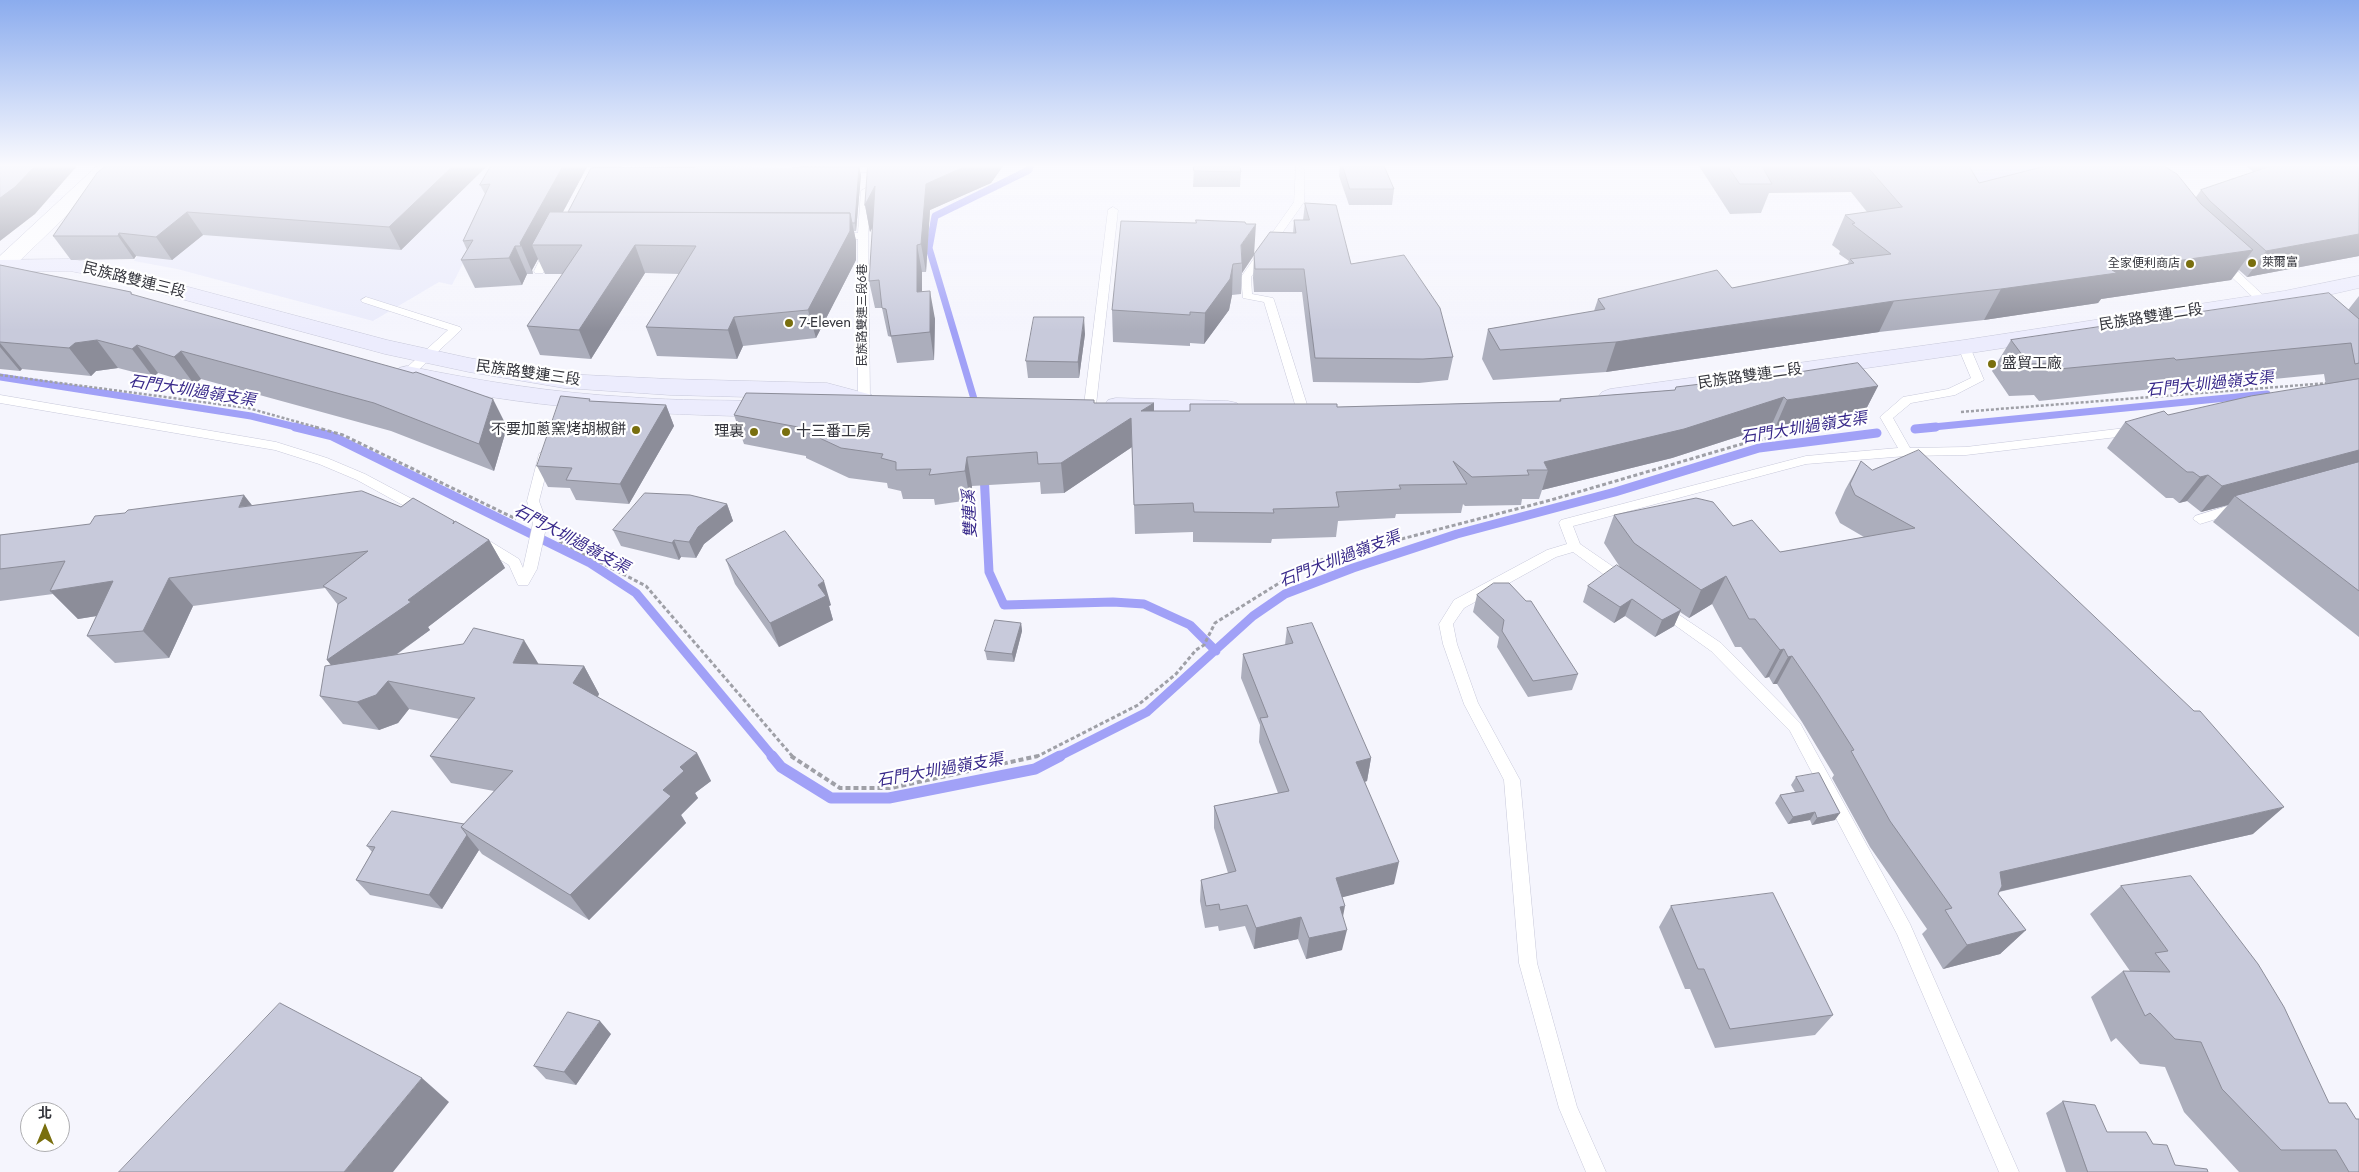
<!DOCTYPE html>
<meta charset="utf-8">
<style>
body{margin:0}
#map{position:relative;width:2359px;height:1172px;overflow:hidden;background:#f5f5fd;font-family:Jost,"Noto Sans TC",sans-serif}
canvas{display:block}
.north{position:absolute;left:20px;top:1102px;width:50px;height:50px;box-sizing:border-box;background:#fff;border:1px solid #aeaeb1;border-radius:50%;rotate:0deg;font-size:14px;font-weight:700;line-height:20px;text-align:center;color:#34353c}
.north::after{content:'';display:block;margin:auto;width:18px;height:22px;background:#796f0e;clip-path:polygon(50% 0,100% 100%,50% 72%,0 100%)}
</style>
<div id="map">
<canvas width="2359" height="1172"></canvas>
<div class="north">北</div>
</div>
<script>
const c = document.querySelector('canvas').getContext('2d');
c.lineJoin = 'round';
function fillPath(path, color) {
  c.fillStyle = color;
  c.fill(path, 'evenodd');
}
function trace(path, color, width, dash) {
  c.strokeStyle = color;
  c.lineWidth = width;
  c.lineCap = dash ? 'butt' : 'round';
  c.setLineDash(dash || []);
  c.stroke(path);
}
function label(font, color, halo, rows, align = 'center') {
  c.font = font + ' Jost,"Noto Sans TC",sans-serif';
  c.lineWidth = 4.5;
  c.setLineDash([]);
  c.textBaseline = 'middle';
  c.strokeStyle = halo;
  c.fillStyle = color;
  for (const [text, x, y, turn = 0] of rows) {
    c.save();
    c.translate(x, y);
    c.rotate((+turn || 0) * Math.PI / 180);
    c.textAlign = isNaN(turn) ? turn : align;
    if (halo) c.strokeText(text, 0, 0);
    c.fillText(text, 0, 0);
    c.restore();
  }
}
fillPath(new Path2D(`
 M131,166H530L494,202L452,285L439,282L373,321L177,269L134,261L173,203Z`), '#eaebfb');
fillPath(new Path2D(`
 M1948,166H2063L1958,189Z`), '#d4d6f8');
trace(new Path2D(`
 M0,377L251,416L300,428
 M977,409L929,248L935,216L1029,170L1030,166
 M1923,428L2267,394`), '#a1a1f7', 7);
trace(new Path2D(`
 M295,427L332,436L590,563L636,593L773,757
 M1915,429L1936,427
 M984,473L989,572L1004,605L1113,602L1144,604L1190,625L1216,651
 M1058,757L1147,712L1253,616L1285,594L1353,568L1457,534L1615,492L1759,448L1877,433`), '#a1a1f7', 9);
trace(new Path2D(`
 M772,756L781,767L831,798H889L1035,769L1060,756`), '#a1a1f7', 11);
const lane = new Path2D(`
 M886,166L890,169L885,172L841,173L836,170L841,167Z
 M1296,167H1302L1304,169V202L1251,277L1252,294L1273,298L1274,300L1309,411L1303,415L1297,411L1264,302L1243,298L1241,277L1294,202Z
 M866,188L871,191L868,236L870,400L864,404L858,400V239H837L832,236L837,233H858L861,191Z
 M1113,207L1118,210L1096,405L1090,409L1084,405L1108,210Z
 M550,246L555,249L543,273H535L534,271L545,249Z
 M2222,259L2226,260L2267,299V303H2259L2218,264V260Z
 M366,297L460,327L462,329L412,376H404L402,373L404,370L448,330L362,302L361,300Z
 M1964,343L1970,347L1984,380L1955,395L1911,403L1893,418L1910,448L1966,447L2134,427L2140,431L2134,435L1966,455L1906,456L1806,464L1573,526L1580,544L1628,577L1630,581L1628,585H1618L1573,552L1556,557L1464,608L1453,624L1457,644L1478,703L1520,780L1537,963L1577,1107L1606,1172H1586L1559,1108L1519,963L1504,780L1464,704L1443,644L1439,624L1454,600L1547,550L1567,544L1559,523L1561,520L1806,456L1898,448L1880,417L1903,397L1948,389L1971,378L1958,347Z
 M0,395L276,442L327,458L365,474L429,508L431,511L424,516L419,514L357,480L319,464L275,450L0,403Z
 M545,450L551,454L539,501L547,523L537,569L528,585H518L509,565L473,543L471,540L478,535L483,537L519,559L523,568L533,523L527,501L539,454Z
 M2237,503L2243,508L2242,511L2200,524L2193,519L2195,516Z
 M1663,604L1721,643L1800,723L1910,924L2019,1172H1999L1897,934L1790,731L1711,651L1658,613L1656,609L1658,605Z`);
const street = new Path2D(`
 M97,166H118L8,272L0,273V256Z`);
const secondary = new Path2D(`
 M70,259L106,265L387,340L469,358L564,374L670,379L827,383L872,395L876,400L872,405L864,408L827,399L670,395L564,388L469,372L385,354L96,276L70,271L0,272V260Z
 M2359,276V288L2284,305L1964,354L1610,405L1602,402L1598,397L1602,392L1610,389L1964,340L2284,291Z
 M407,366C480,381 554,393 629,397C678,401 726,400 774,401L783,403L786,409L783,415L774,417C648,414 522,410 399,378L395,373L399,368Z
 M1116,398L1228,401L1237,403L1240,409L1237,415L1228,417L1116,414L1108,412L1104,406L1108,400Z`);
trace(lane, '#c7c8da', 1);
trace(street, '#c7c8da', 1);
trace(secondary, '#c7c8da', 1);
trace(new Path2D(`
 M0,375L248,408L319,428
 M1961,412L2328,383
 M1824,428L1865,421`), '#9fa0a7', 2.5, [3, 2]);
trace(new Path2D(`
 M315,427L343,435L516,519
 M559,541L646,586L793,757
 M1036,757L1138,705L1176,674L1196,650L1204,645L1215,623L1313,562L1551,500L1752,441L1831,427`), '#9fa0a7', 3, [4, 2.5]);
trace(new Path2D(`
 M791,756L840,788H891L1038,756`), '#9fa0a7', 4, [5, 3]);
fillPath(lane, '#fff');
fillPath(street, '#fff');
fillPath(secondary, '#ececfd');
fillPath(new Path2D(`
 M106,166H487L401,250L203,235L172,260L136,256L134,259L71,260L53,236Z
 M491,166H695L587,167L563,212H568L859,167L861,175L856,231H854L856,241V260L816,338L743,346L737,359L657,356L646,327L679,274L645,273L591,359L540,355L527,326L563,274H545L538,259L532,270L533,274H527L522,285L475,288L461,260L467,250L463,241L485,194L480,185Z
 M868,166H1003L991,183L930,210L926,272H922V292L935,319L934,360L897,363L891,337L888,336L882,308H875L869,281L873,227L870,232L865,205Z
 M1194,166L1241,172L1240,187H1193Z
 M1340,166H1384L1394,189L1392,205H1349L1339,176Z
 M1699,166H1969L1979,183L2196,197L2201,190L2253,172L2247,166H2359V256L2247,277L2239,270L2231,280L2101,299L2098,303L1984,320L1879,332L1606,372L1493,380L1482,359L1488,329L1594,311L1598,299L1732,288L1847,265L1849,261L1839,254L1840,251L1832,245L1845,215L1867,212L1851,192L1769,193L1761,213L1730,214Z
 M1305,203L1351,264L1453,357L1448,380L1419,383L1313,382L1302,292H1254L1253,278L1254,255L1242,273L1241,294L1232,295L1229,310L1204,344L1190,343V346L1113,342L1112,310L1254,254L1293,233L1294,220H1303Z
 M0,265L131,292L133,295L507,427L494,471L391,431L201,379L194,384L158,373L153,377L118,368L96,371L91,376L22,369L20,371L0,369Z
 M2359,296V637L2213,522L2228,505L2201,512L2187,501L2179,503L2173,498H2166L2107,448L2125,422L2168,415L2326,385L2324,374L2154,391L2152,389L2039,401L2034,395L2009,396L1992,371L2011,340L2348,310Z
 M1085,334L1079,378H1028L1026,361Z
 M1727,383L1878,386L1863,415L1774,430L1771,426L1672,458L1542,490L1539,499H1522L1521,505L1465,506L1463,504L1461,513L1396,514L1395,518L1338,521L1336,537L1272,539L1271,543L1193,542V532L1135,534L1132,447L1064,493L1041,494L1040,482L972,486L970,500L935,505L934,499H903L901,491L888,488L887,483L849,478L806,458V456L744,444L734,415L1094,403L1154,411H1190V404L1337,407L1559,401L1560,399L1675,390Z
 M591,401L666,405L674,426L629,504L576,500L570,488L548,487L537,466Z
 M1861,461L2253,834L1999,892L1998,894L2026,930L2000,954L1943,969L1922,934L1927,929L1870,847L1832,778L1834,775L1802,722L1777,684H1773L1769,677L1765,678L1741,647H1735L1712,604L1689,618L1680,612L1674,626L1655,637L1625,616L1614,623L1583,602L1588,586L1620,567L1604,543L1614,515L1733,526L1780,552L1864,537L1840,523L1835,513L1845,490Z
 M727,504L733,521L704,544L696,558L681,557L679,560L621,546L613,530Z
 M252,505L401,507L454,521L489,540L505,568L428,627L430,630L396,655L538,664L584,666L599,694L598,697L697,753L711,781L695,793L698,798L681,815L686,823L589,920L482,854L479,850L442,909L370,895L356,880L372,852L367,846L464,824L494,791L451,783L430,756L459,719L409,709L398,723L379,730L343,724L320,696L331,665L327,660L338,605L325,588L193,606L169,658L115,663L87,636L97,616L78,619L53,594L0,601V535Z
 M726,560L831,605L829,606L833,620L779,647L735,584Z
 M1477,595L1578,674L1572,690L1528,697L1497,647L1499,637L1473,612Z
 M1021,623L1022,631L1014,662L987,660L985,651Z
 M1287,628L1371,758L1367,781L1365,782L1394,884L1342,897V950L1306,959L1298,939L1254,949L1245,926L1219,931L1218,926L1205,928L1200,901L1201,880L1228,873L1214,828V806L1278,793L1259,742L1260,725L1241,678L1243,654L1285,645Z
 M1796,777L1835,820L1812,825L1810,820L1788,824L1775,803L1780,795L1795,792L1791,785Z
 M2121,886L2359,1172H2239L2184,1112L2165,1067L2140,1064L2116,1038L2111,1042L2091,997L2123,971H2130L2090,914Z
 M1671,906L1833,1015L1815,1035L1715,1048L1690,989H1685L1659,927Z
 M611,1034L576,1085L546,1079L534,1066Z
 M2063,1101L2107,1132L2153,1144L2175,1165L2208,1172H2066L2046,1113Z`), '#acaebc');
fillPath(new Path2D(`
 M35,166H77L35,214L0,241V198Z
 M453,166H487L401,250L389,227Z
 M563,166H587V167L545,245H532L538,259L532,270L533,274L520,243Z
 M966,166H1003L991,183L930,210L926,272L921,244L926,184Z
 M859,167L861,175L856,231L855,223Z
 M875,186L880,212L870,232L865,205Z
 M187,212L203,235L172,260L156,237Z
 M850,213L856,241V260L816,338L808,310Z
 M1256,224L1254,255L1242,273V263L1241,245Z
 M119,233L136,256L134,259L118,236Z
 M2359,234V256L2247,277L2266,251Z
 M635,245L645,273L591,359L579,330Z
 M917,245L922,272V320L917,292Z
 M515,246L527,274L522,285L509,258Z
 M2253,250L2231,280L2101,299L2098,303L1984,320L2001,289L2112,270Z
 M1233,264L1232,295L1229,310L1204,344L1205,313Z
 M930,291L935,319L934,360L930,332Z
 M1894,301L1879,332L1606,372L1616,342Z
 M734,317L743,346L737,359L728,330Z
 M1084,317L1085,334L1079,378L1078,362Z
 M97,340L118,368L96,371L91,376L69,348L75,343Z
 M0,343L22,369L20,371L0,347Z
 M137,345L158,373L153,377L132,349Z
 M181,351L201,379L194,384L174,357Z
 M1878,386L1863,415L1774,430L1787,400Z
 M1784,397L1771,426L1672,458L1542,490L1548,470L1544,462Z
 M493,399L507,427L494,471L479,444Z
 M1154,403V432L1141,411Z
 M666,405L674,426L629,504L620,484Z
 M1131,418L1132,447L1064,493L1061,463Z
 M2359,450V470L2235,496L2228,505L2201,512L2222,486Z
 M967,457L972,486L970,500L965,471Z
 M2208,475L2187,501L2179,503L2200,477Z
 M244,495L266,523L239,507Z
 M727,504L733,521L704,544L696,558L689,542L698,527Z
 M489,540L505,568L428,627L430,630L349,688L327,660Z
 M674,540L681,557L679,560L672,543Z
 M1726,576L1712,604L1689,618L1701,590Z
 M169,578L193,606L169,658L143,631Z
 M113,581L139,609L78,619L50,591Z
 M824,581L831,605L829,606L833,620L779,647L770,623L818,585Z
 M1632,599L1625,616L1614,623L1620,607Z
 M1681,610L1674,626L1655,637L1662,620Z
 M1021,623L1022,631L1014,662L1012,654Z
 M524,640L541,668L513,663Z
 M1784,649L1769,677L1765,678L1780,650Z
 M1792,656L1777,684H1773L1788,657Z
 M584,666L599,694L589,711L573,683Z
 M388,681L409,709L398,723L379,730L357,702Z
 M697,753L711,781L695,793L698,798L681,815L686,823L589,920L570,895L663,790L680,767Z
 M1371,758L1367,781L1352,785L1356,762Z
 M2284,807L2253,834L1975,897L2000,872Z
 M1815,812L1810,820L1788,824L1793,817Z
 M1840,813L1835,820L1812,825L1817,818Z
 M467,835L479,850L442,909L429,895Z
 M1399,862L1394,884L1332,900L1336,878Z
 M1345,906L1341,927L1340,907Z
 M1301,917L1298,939L1254,949L1256,928Z
 M1347,930L1342,950L1306,959L1309,938Z
 M2026,930L2000,954L1943,969L1967,945Z
 M600,1021L611,1034L576,1085L564,1072Z
 M422,1078L449,1102L393,1172H344Z`), '#8c8d99');
const building = new Path2D(`
 M0,166H35L15,187L0,198Z
 M106,166H453L389,227L187,212L156,237L119,233L118,236H53L97,173Z
 M491,166H563L520,243L521,246H515L509,258L461,260L473,240L463,241L490,184L480,185Z
 M868,166H966L926,184L921,244L917,245V292L930,291V332L891,336L886,309L882,308L879,280L869,281L875,186L865,205Z
 M1194,166H1240L1241,172L1194,171Z
 M1343,166H1384L1394,189H1350Z
 M1728,166H1762L1772,184H1740Z
 M1867,166H1969L1979,183L2046,166H2164L2177,174L2201,204L2253,250L2112,270L2117,273L2001,289L1894,301L1616,342L1500,350L1488,329L1605,309L1598,299L1717,270L1732,288L1854,263L1850,259L1891,254L1852,224L1855,223L1845,215L1902,207Z
 M2271,166H2359V234L2266,251L2210,201L2201,190Z
 M859,167L855,223H852L850,213L568,212L591,168Z
 M1305,203L1336,205L1351,264L1404,255L1440,308L1453,357L1423,359L1315,358L1304,269H1255L1254,254L1270,232L1296,233L1294,220H1309Z
 M550,212L850,213V231L808,310L734,317L728,330L646,327L696,246L635,245L579,330L527,326L582,245H532Z
 M1196,220L1245,222L1246,224H1256L1241,245L1242,263L1233,264L1230,279L1205,313L1190,312V315L1112,310L1121,221L1196,223Z
 M0,265L131,292V294L413,373L416,372L493,399L479,444L374,403L181,351L174,357L137,345L132,349L97,340L75,343L69,348L0,342Z
 M2329,293L2359,319V363L2355,364L2351,343L2176,360L2174,358L2059,369L2054,363L2029,364L2011,340Z
 M1034,317H1084L1078,362L1026,361Z
 M1858,363L1878,386L1787,400L1784,397L1684,429L1544,462L1548,470H1527L1529,475L1472,477L1453,461L1467,484L1399,485L1401,489L1336,492L1339,507L1273,509L1274,513L1194,512L1193,503L1134,505L1131,418L1061,463L1038,464L1037,452L967,457L965,471L929,475L931,469L896,470V462L881,458L883,454L841,448L798,428V427L734,415L746,393L1094,400V403H1154L1141,411H1190V404H1337V407L1561,401L1560,399L1675,390L1676,387L1726,381L1727,383Z
 M2359,379V450L2222,486L2208,475L2200,477L2193,472H2187L2125,422L2164,411L2168,415L2251,396Z
 M561,396L590,399L589,401L666,405L620,484L566,480L572,468L537,466Z
 M1919,450L2194,711H2200L2284,807L2000,872L2002,886L1998,894L2026,930L1967,945L1945,910L1952,908L1890,821L1851,751L1854,750L1819,695L1792,656L1788,657L1784,649L1780,650L1755,619H1749L1726,576L1701,590L1634,543L1614,515L1696,498L1713,502L1733,526L1752,520L1780,552L1915,528L1855,495L1850,484L1861,461L1872,470Z
 M2359,462V591L2235,496Z
 M362,491L401,507L413,498L454,521L453,524L455,521L489,540L408,600L411,602L327,660L338,604L347,598L323,586L368,551L169,578L143,631L87,636L113,581L50,591L65,561L0,569V535L90,524L95,516L125,513L128,510L244,495L239,507Z
 M645,493L690,495L727,504L698,527L689,542L674,540L672,543L613,530Z
 M785,531L824,581L818,585L826,596L770,623L726,560Z
 M1617,565L1681,610L1662,620L1632,599L1620,607L1588,586Z
 M1494,583H1509L1526,601H1531L1578,674L1533,681L1502,631L1504,620L1477,595Z
 M995,620L1021,623L1012,654L985,651Z
 M1312,623L1371,758L1356,762L1399,862L1336,878L1345,906L1340,907L1347,930L1309,938L1301,917L1256,928L1247,905L1220,910L1219,904L1206,906L1201,880L1236,871L1214,806L1289,791L1260,718L1268,717L1243,654L1293,643L1287,628Z
 M474,628L524,640L513,663L584,666L573,683L697,753L680,767L684,771L663,790L671,796L570,895L461,827L513,771L430,756L475,698L388,681L376,695L357,702L320,696L325,666L463,644Z
 M1819,773L1840,813L1817,818L1815,812L1793,817L1780,795L1804,791L1796,777Z
 M392,811L464,824L461,827L467,835L429,895L356,880L375,847L367,846Z
 M2191,876L2258,964L2284,1007L2329,1103H2346L2356,1119H2359V1172H2349L2336,1150H2281L2222,1089L2201,1042L2175,1039L2150,1013L2145,1016L2123,971L2170,972L2155,953L2168,951L2121,886Z
 M1773,893L1833,1015L1730,1029L1704,969H1698L1671,906Z
 M280,1003L422,1078L344,1172H119Z
 M568,1012L600,1021L564,1072L534,1066Z
 M2063,1101L2095,1105L2107,1132H2146L2153,1144L2167,1145L2175,1165L2207,1169L2208,1172H2088Z`);
fillPath(building, '#c8cadb');
trace(building, '#8c8d99', 1);
const sky = c.createLinearGradient(0, 0, 0, 331);
sky.addColorStop(0, '#8bacee');
sky.addColorStop(0.5, '#fafafe');
sky.addColorStop(1, '#fafafe00');
c.fillStyle = sky;
c.fillRect(0, 0, 2359, 331);
for (const [x, y, r, color] of [
 [2252,263,5,"#796f0e"],
 [2190,264,5,"#796f0e"],
 [789,323,5,"#796f0e"],
 [1992,364,5,"#796f0e"],
 [636,430,5,"#796f0e"],
 [754,432,5,"#796f0e"],
 [786,432,5,"#796f0e"]
]) {
  const dot = new Path2D();
  dot.arc(x, y, r, 0, 2 * Math.PI);
  c.fillStyle = color;
  c.fill(dot);
  trace(dot, '#fff', 2);
}
label('12px', '#34353c', '#fff', [
 ["萊爾富",2262,263],
 ["全家便利商店",2180,264,"right"]
], 'left');
label('12px', '#34353c', '#fff', [
 ["民族路雙連三段6巷",863,315,-90]
]);
label('15px', '#34353c', '#fff', [
 ["民族路雙連三段",134,281,14],
 ["民族路雙連二段",2151,318,-9],
 ["民族路雙連三段",528,374,8],
 ["民族路雙連二段",1750,377,-8]
]);
label('15px', '#34353c', '#fff', [
 ["7-Eleven",799,323],
 ["盛貿工廠",2002,364],
 ["不要加蔥窯烤胡椒餅",626,430,"right"],
 ["理裏",744,432,"right"],
 ["十三番工房",796,432]
], 'left');
label('italic 16px', '#392a8b', '#fff', [
 ["石門大圳過嶺支渠",2210,385,-6],
 ["石門大圳過嶺支渠",192,392,9],
 ["石門大圳過嶺支渠",1804,429,-9],
 ["雙連溪",971,514,-93],
 ["石門大圳過嶺支渠",571,540,28],
 ["石門大圳過嶺支渠",1340,560,-21],
 ["石門大圳過嶺支渠",940,771,-10]
]);
</script>
